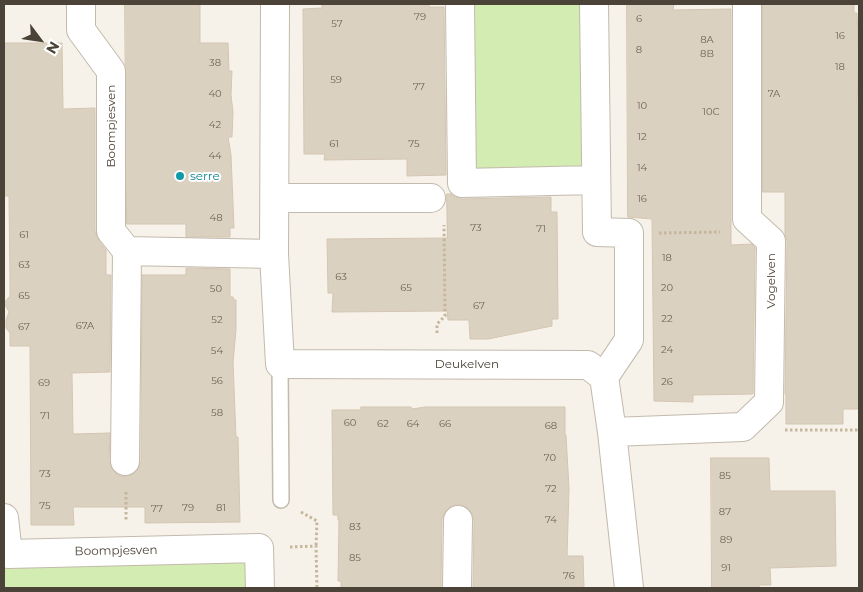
<!DOCTYPE html>
<style>
body{margin:0}
#map{position:relative;width:863px;height:592px;overflow:hidden;background:#f6f2ea;font-family:Montserrat,sans-serif}
canvas{display:block}
.frame{position:absolute;inset:0;border:5px solid #4b4337;pointer-events:none}
.north{position:absolute;left:15px;top:15px;width:50px;height:50px;-webkit-text-stroke:4px #fff;paint-order:stroke;rotate:121deg;font-size:14px;font-weight:700;line-height:20px;text-align:center;color:#4b4337}
.north::after{content:'';display:block;margin:auto;width:18px;height:22px;background:#4b4337;clip-path:polygon(50% 0,100% 100%,50% 72%,0 100%)}
</style>
<div id="map">
<canvas width="863" height="592"></canvas>
<div class="frame"></div>
<div class="north">N</div>
</div>
<script>
const c = document.querySelector('canvas').getContext('2d');
c.lineJoin = 'round';
function fillPath(path, color) {
  c.fillStyle = color;
  c.fill(path, 'evenodd');
}
function trace(path, color, width, dash) {
  c.strokeStyle = color;
  c.lineWidth = width;
  c.lineCap = dash ? 'butt' : 'round';
  c.setLineDash(dash || []);
  c.stroke(path);
}
function label(font, color, halo, rows, align = 'center') {
  c.font = font + ' Montserrat,sans-serif';
  c.lineWidth = 4;
  c.setLineDash([]);
  c.textBaseline = 'middle';
  c.strokeStyle = halo;
  c.fillStyle = color;
  for (const [text, x, y, turn = 0] of rows) {
    c.save();
    c.translate(x, y);
    c.rotate((+turn || 0) * Math.PI / 180);
    c.textAlign = isNaN(turn) ? turn : align;
    if (halo) c.strokeText(text, 0, 0);
    c.fillText(text, 0, 0);
    c.restore();
  }
}
fillPath(new Path2D(`
 M464,4H583L584,175H464Z
 M249,558L247,588H4V561Z`), '#d3ecb1');
const building = new Path2D(`
 M125,4H200V43H228L229,71H232L231,95L233,112L232,137H228L231,155L234,228H230V237H186V224H127Z
 M322,4H429V7H444L446,175L407,176V159L324,160L325,154H304L303,9L322,8Z
 M627,4H674L673,10L731,9V245L752,244L755,248L753,394L693,395V402L654,401L652,219L628,217Z
 M763,4H854V13H857L859,62L857,104H859V409H843V424H786V394H785L787,241L785,234V192H763Z
 M4,43H62L63,109L95,108V231L99,241L106,250V275H111L110,372L72,373L73,434L110,433L109,461L112,469L118,475L125,477L133,474L138,469L141,461V433L142,275H186V268L230,269V297H233L234,300H236V330L233,362L236,437H238L240,522L145,523V507H73L74,525H31L30,346H10V333L6,328V320L9,312L4,303L10,296V284L9,196H4Z
 M447,194H451L455,197L462,199L551,197V212H557L558,319H552V326L488,339H470L469,320H448L447,311L332,312L333,293H328L327,239L447,238Z
 M361,407H411L412,409L425,407H565V435H566L569,488L567,556H583L584,588H473L474,520L472,513L466,507L458,504L451,506L445,512L442,519L441,588H341V581H338L339,520H338V515H333L332,410H361Z
 M711,458H769L770,491H835L836,566L770,568L771,585H759V588H712Z`);
fillPath(building, '#dbd1c1');
trace(building, '#d4c5b1', 1);
const lane = new Path2D(`
 M280,364L281,500`);
const street = new Path2D(`
 M81,4V30L111,71V231L127,251L125,461
 M275,4L274,254L280,364L588,365L604,377L612,432L629,588
 M460,4L462,183L596,180
 M594,4L597,232L629,233V340L604,377
 M275,198H431
 M127,251L274,254
 M612,432L743,427L769,402L771,241L747,219V4
 M4,518L8,554L259,548L260,588
 M457,588L458,520`);
trace(lane, '#c2baac', 18);
trace(street, '#c2baac', 30);
trace(new Path2D(`
 M659,233L720,232
 M437,333V324L445,316L444,225
 M785,430H859
 M126,492V520
 M301,512L317,521L316,546
 M290,547L316,546L317,588`), '#c5b69c', 3, [2.5, 2.5]);
trace(lane, '#fff', 15);
trace(street, '#fff', 28);
for (const [x, y, r, color] of [
 [180,176,5,"#0f9aa8"]
]) {
  const dot = new Path2D();
  dot.arc(x, y, r, 0, 2 * Math.PI);
  c.fillStyle = color;
  c.fill(dot);
  trace(dot, '#fff', 2);
}
label('10px', '#6f665a', null, [
 ["79",420,17],
 ["6",639,19],
 ["57",337,24],
 ["16",840,36],
 ["8A",707,40],
 ["8",639,50],
 ["8B",707,54],
 ["38",215,63],
 ["18",840,67],
 ["59",336,80],
 ["77",419,87],
 ["40",215,94],
 ["7A",774,94],
 ["10",642,106],
 ["10C",711,112],
 ["42",215,125],
 ["12",642,137],
 ["61",334,144],
 ["75",414,144],
 ["44",215,156],
 ["14",642,168],
 ["16",642,199],
 ["48",216,218],
 ["73",476,228],
 ["71",541,229],
 ["61",24,235],
 ["18",667,258],
 ["63",24,265],
 ["63",341,277],
 ["65",406,288],
 ["20",667,288],
 ["50",216,289],
 ["65",24,296],
 ["67",479,306],
 ["22",667,319],
 ["52",217,320],
 ["67A",85,326],
 ["67",24,327],
 ["24",667,350],
 ["54",217,351],
 ["56",217,381],
 ["26",667,382],
 ["69",44,383],
 ["58",217,413],
 ["71",45,416],
 ["60",350,423],
 ["62",383,424],
 ["64",413,424],
 ["66",445,424],
 ["68",551,426],
 ["70",550,458],
 ["73",45,474],
 ["85",725,476],
 ["72",551,489],
 ["75",45,506],
 ["79",188,508],
 ["81",221,508],
 ["77",157,509],
 ["87",725,512],
 ["74",551,520],
 ["83",355,527],
 ["89",726,540],
 ["85",355,558],
 ["91",726,568],
 ["76",569,576]
]);
label('12px', '#4b4337', '#fff', [
 ["Boompjesven",111,126,-90],
 ["Vogelven",771,281,-90],
 ["Deukelven",467,364],
 ["Boompjesven",116,551,-1]
]);
label('12px', '#0d838f', '#fff', [
 ["serre",190,176]
], 'left');
</script>
